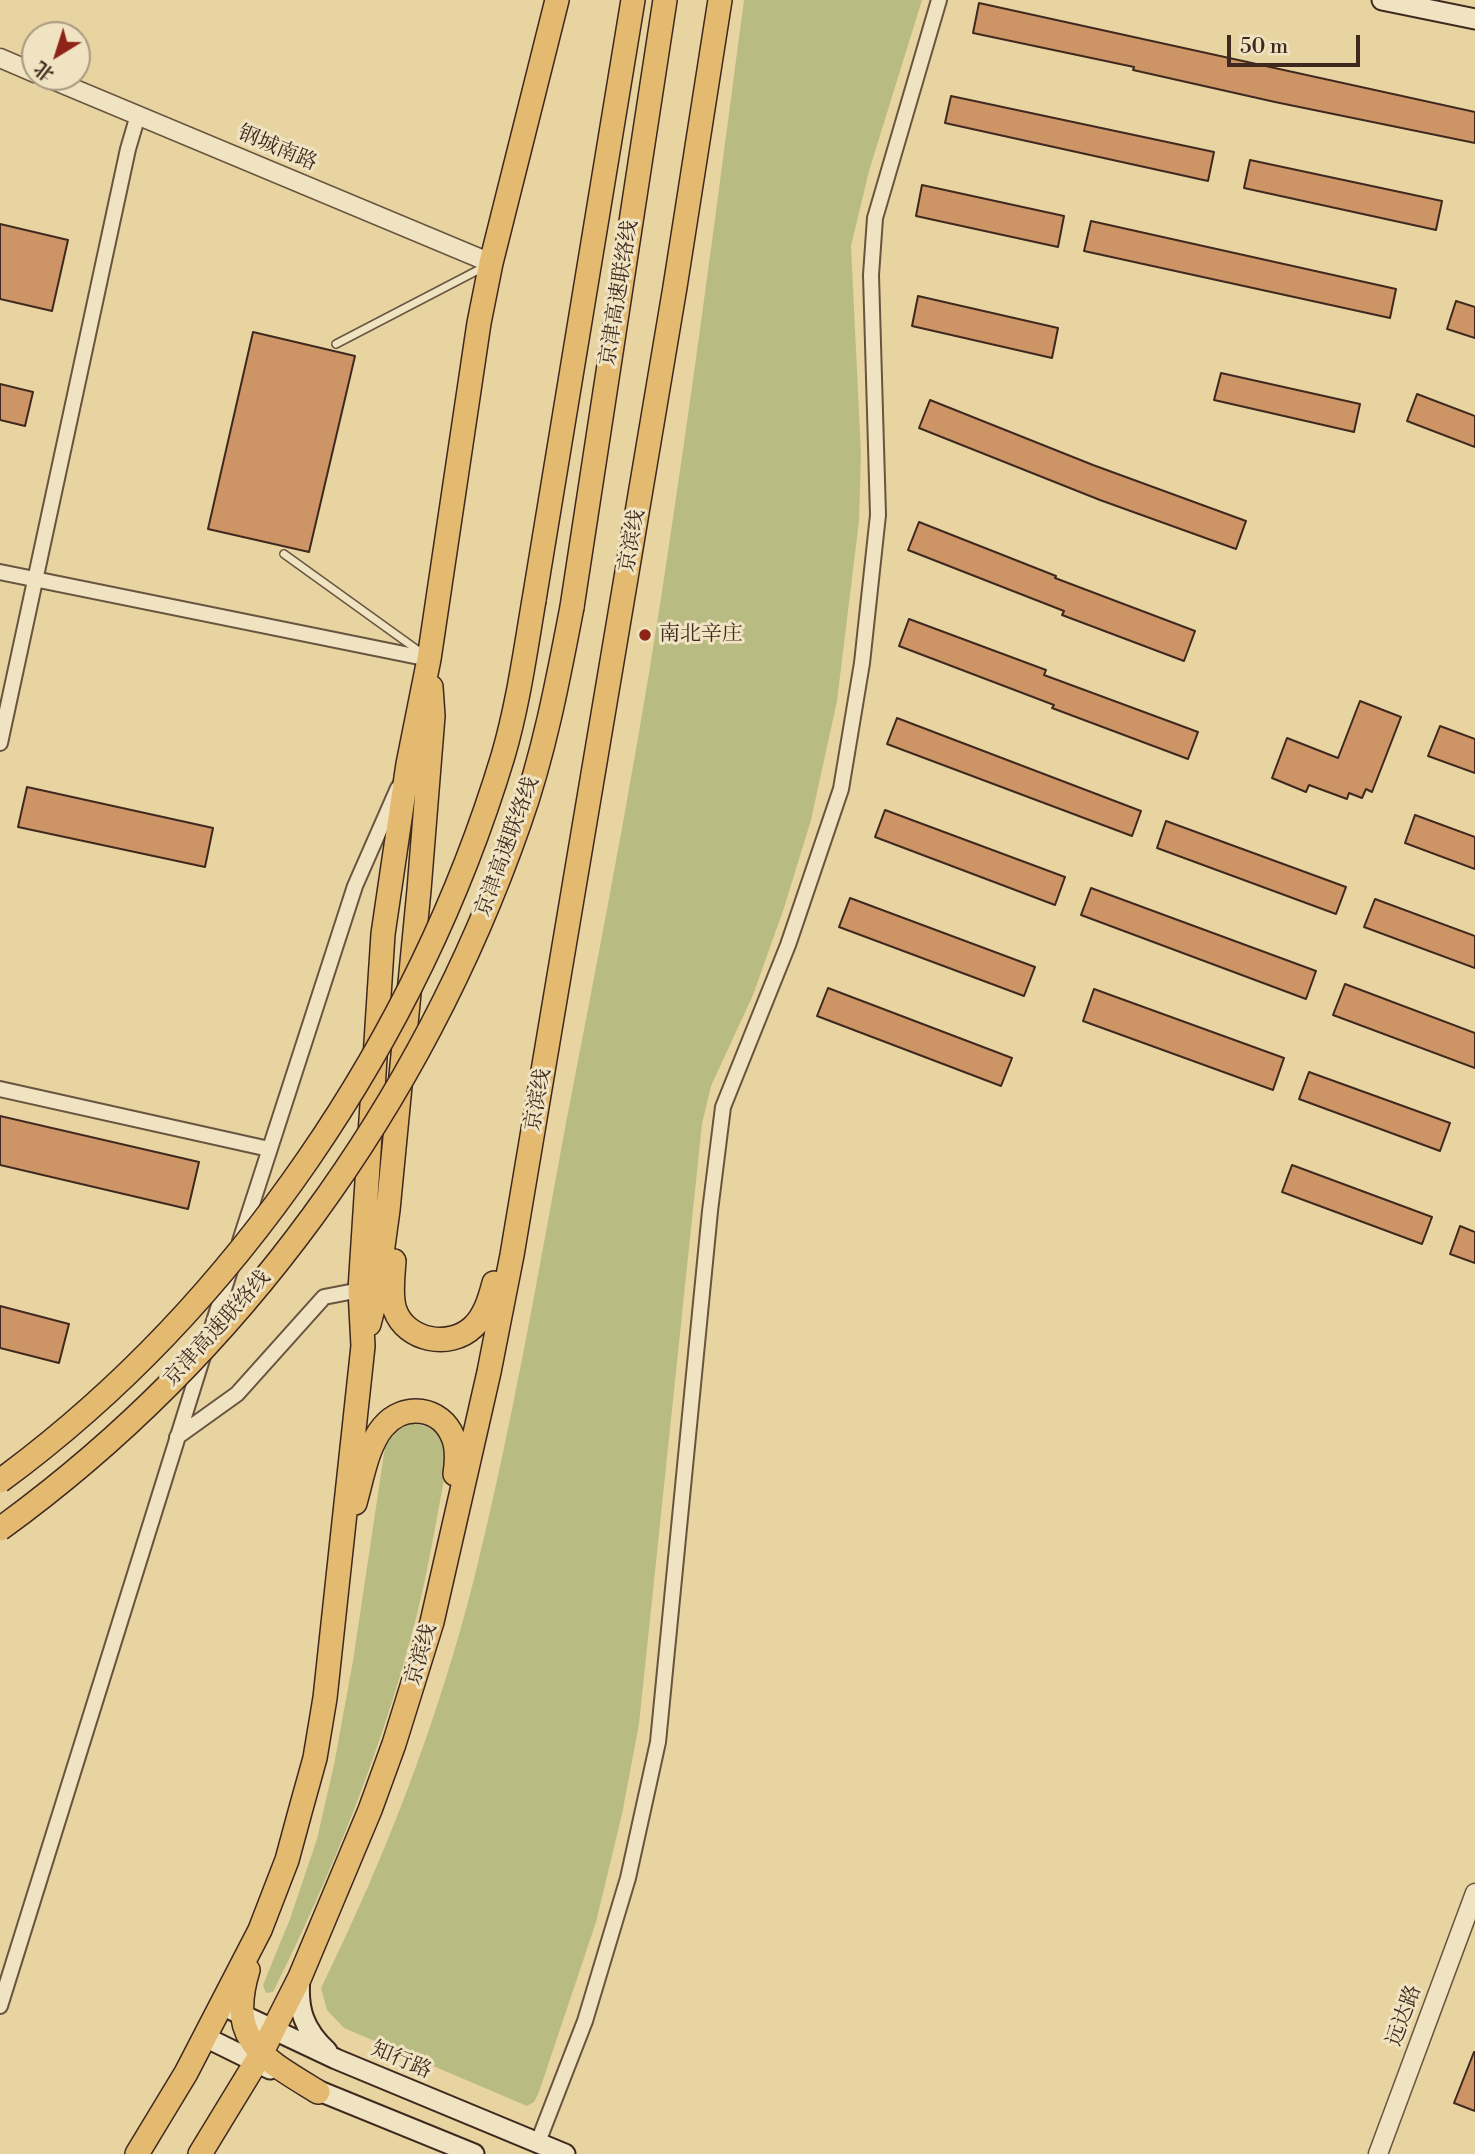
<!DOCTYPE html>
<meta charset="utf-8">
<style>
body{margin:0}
#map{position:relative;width:1475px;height:2154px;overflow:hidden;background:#e7d4a1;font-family:"Libre Bodoni","Noto Serif SC",serif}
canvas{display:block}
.north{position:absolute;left:21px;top:21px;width:70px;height:70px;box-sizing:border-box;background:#efe3c2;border:2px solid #a99981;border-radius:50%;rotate:218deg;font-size:19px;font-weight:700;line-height:28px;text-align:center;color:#3f291f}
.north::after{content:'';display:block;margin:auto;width:24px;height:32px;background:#8f2418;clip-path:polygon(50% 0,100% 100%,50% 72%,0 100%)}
.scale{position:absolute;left:1227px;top:35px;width:133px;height:32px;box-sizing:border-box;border:4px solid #3f291f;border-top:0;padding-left:9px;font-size:21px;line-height:24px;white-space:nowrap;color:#3f291f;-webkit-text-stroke:5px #efe3c2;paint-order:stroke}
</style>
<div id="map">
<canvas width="1475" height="2154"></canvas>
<div class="north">北</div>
<div class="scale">50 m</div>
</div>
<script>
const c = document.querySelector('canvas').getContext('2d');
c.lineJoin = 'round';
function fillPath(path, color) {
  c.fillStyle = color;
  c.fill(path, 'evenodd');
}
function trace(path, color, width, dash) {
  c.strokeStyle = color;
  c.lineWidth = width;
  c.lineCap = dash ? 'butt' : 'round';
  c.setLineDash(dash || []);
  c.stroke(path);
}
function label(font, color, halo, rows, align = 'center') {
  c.font = font + ' "Libre Bodoni","Noto Serif SC",serif';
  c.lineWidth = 6;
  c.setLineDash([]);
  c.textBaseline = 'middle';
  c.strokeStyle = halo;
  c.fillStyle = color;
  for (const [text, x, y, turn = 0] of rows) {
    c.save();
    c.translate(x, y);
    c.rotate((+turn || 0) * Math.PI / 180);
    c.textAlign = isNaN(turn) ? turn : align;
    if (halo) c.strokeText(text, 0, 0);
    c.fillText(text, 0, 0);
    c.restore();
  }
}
fillPath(new Path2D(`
 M744,0H922L869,171L851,246L861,454L859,521L837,701L811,820L784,908L753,995L711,1086L702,1124L639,1724L622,1814L596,1922L539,2092L534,2102L527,2106L344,2028L327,2010L321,1988C386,1856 439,1718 475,1575C512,1426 538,1274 566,1123C605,922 644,721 673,518C699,345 721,173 744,0Z
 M414,1424C441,1428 446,1439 447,1465C436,1519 428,1574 414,1626C381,1752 331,1876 273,1992L266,1993L263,1985L290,1919L317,1839L334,1765L353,1661L385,1447C393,1433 398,1427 414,1424Z`), '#b8bc83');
const building = new Path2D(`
 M979,3L1475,112V143L1275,102L1133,70L1134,67L973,33Z
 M951,96L1214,152L1208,181L945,123Z
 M1250,160L1442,201L1436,230L1244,188Z
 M922,185L1064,216L1058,247L916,216Z
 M1091,221L1396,289L1390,318L1084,251Z
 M0,224L68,240L52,311L0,299Z
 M918,296L1058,328L1052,358L912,326Z
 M1456,301L1475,307V338L1447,329Z
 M253,332L355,356L309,552L208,529Z
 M1221,373L1360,404L1354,432L1214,400Z
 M0,384L33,392L25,426L0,420Z
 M1417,394L1475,416V447L1407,421Z
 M930,400L1093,465L1246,521L1236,549L1100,500L919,428Z
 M919,522L1056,576L1055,578L1195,631L1184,661L1062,615L1064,611L908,550Z
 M909,619L1046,670L1044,675L1198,732L1188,759L1052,708L1054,705L899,646Z
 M1360,701L1401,717L1372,792L1366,789L1362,798L1349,793L1347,799L1309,785L1306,792L1272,778L1287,738L1338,758Z
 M897,718L1141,811L1132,836L887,744Z
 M1440,726L1475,739V773L1428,756Z
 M27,787L213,828L205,867L18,827Z
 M885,810L1065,877L1055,905L875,837Z
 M1415,815L1475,837V869L1405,843Z
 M1166,821L1346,887L1336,914L1157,848Z
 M1091,888L1316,971L1306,999L1081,915Z
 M850,898L1035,967L1024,996L839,927Z
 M1375,899L1475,936V968L1364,927Z
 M1345,984L1475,1033V1068L1333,1015Z
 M828,988L1012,1058L1001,1086L817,1016Z
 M1094,989L1284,1058L1273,1090L1083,1021Z
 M1309,1072L1450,1123L1440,1151L1299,1099Z
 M0,1116L199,1162L188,1209L0,1165Z
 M1292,1165L1432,1217L1422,1244L1282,1192Z
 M1460,1226L1475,1232V1263L1450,1254Z
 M0,1306L69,1324L59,1363L0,1348Z
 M1474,2052H1475V2111L1454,2103Z`);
fillPath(building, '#cd9465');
trace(building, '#3f291f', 2);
const service = new Path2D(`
 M336,344L484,267
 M284,554L423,654`);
const minor = new Path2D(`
 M0,572L429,659
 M0,743L128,149L138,115
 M0,1089L269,1149
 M240,1241L355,886L398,788
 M210,1334L231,1267
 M177,1437L237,1394L324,1297L360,1290
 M0,2006L204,1353
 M538,2142L585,2021L628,1878L658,1742L710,1211L723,1107L788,945L841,789L862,663L878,515L871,275L875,218L939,0`);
const tertiary = new Path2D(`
 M0,58L35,73
 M46,77L491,263
 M1378,2154L1475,1893`);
const secondary = new Path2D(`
 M1382,0L1475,19
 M300,1978C297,2009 304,2030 327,2051
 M232,2010L336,2059L565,2154
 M205,2037L270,2069
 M307,2086L474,2154`);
const trunk = new Path2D(`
 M534,600L633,0
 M572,607L665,0
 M394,1261C393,1276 390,1296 395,1310C406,1341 450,1349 473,1327C485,1316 490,1298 494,1283
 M369,1324L376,1297L388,1210L419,890L433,716L431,687
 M355,1503C362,1479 367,1446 383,1427C404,1402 441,1407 453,1437C458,1449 457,1461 455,1474
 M248,1970C226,2042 265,2059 318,2092
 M137,2154L186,2073L260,1930L287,1860L300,1812L315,1758L325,1698L363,1346L360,1290L383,934L408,764L429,659L479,323L491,263L557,0
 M200,2154L261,2054L300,1977L370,1810L394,1744L432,1622L489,1372L512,1255L675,287L720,0`);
trace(service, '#695440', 10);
trace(minor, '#695440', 18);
trace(tertiary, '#695440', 21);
trace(secondary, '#3f291f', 23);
trace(trunk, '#3f291f', 26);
trace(service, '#efe3c2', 7);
trace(minor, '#efe3c2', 14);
trace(tertiary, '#efe3c2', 18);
trace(secondary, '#efe3c2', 19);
trace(trunk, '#e4ba70', 23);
const trunkBridge = new Path2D(`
 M0,1481C237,1307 418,1037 503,756C518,705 525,653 534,600
 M0,1529C240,1355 421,1104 519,824C544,754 558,680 572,607`);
trace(trunkBridge, '#3f291f', 26, []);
trace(trunkBridge, '#e4ba70', 23);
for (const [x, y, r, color] of [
 [645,635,7,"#8f2418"]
]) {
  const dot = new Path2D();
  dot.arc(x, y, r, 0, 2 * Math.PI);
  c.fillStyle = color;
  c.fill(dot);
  trace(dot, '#efe3c2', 2.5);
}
label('21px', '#3f291f', '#efe3c2', [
 ["钢城南路",277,149,23],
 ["京津高速联络线",620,293,-81],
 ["京滨线",633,541,-80],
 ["京津高速联络线",508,847,-70],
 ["京滨线",539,1100,-80],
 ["京津高速联络线",218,1329,-48],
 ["京滨线",422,1655,-74],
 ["远达路",1405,2016,-70],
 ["知行路",401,2061,23]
]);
label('21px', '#3f291f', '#efe3c2', [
 ["南北辛庄",659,635]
], 'left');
</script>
